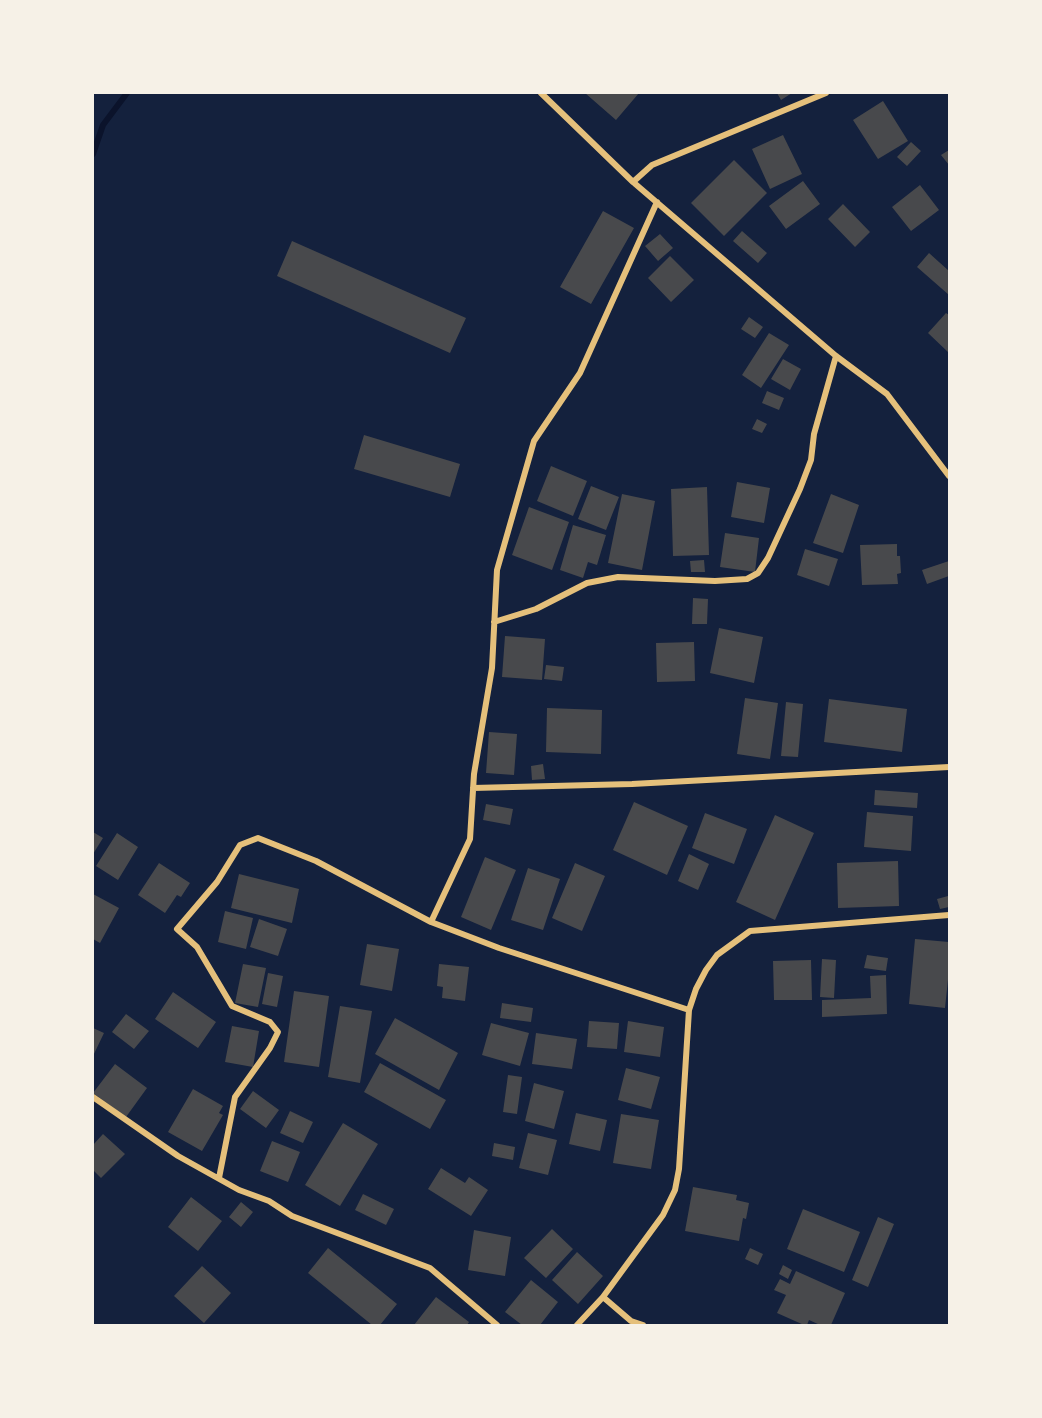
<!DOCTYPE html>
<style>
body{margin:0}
#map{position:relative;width:1042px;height:1418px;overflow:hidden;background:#14213d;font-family:"Fira Sans",sans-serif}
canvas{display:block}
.frame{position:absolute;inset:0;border:94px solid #f6f1e7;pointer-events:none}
</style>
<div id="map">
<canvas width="1042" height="1418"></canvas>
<div class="frame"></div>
</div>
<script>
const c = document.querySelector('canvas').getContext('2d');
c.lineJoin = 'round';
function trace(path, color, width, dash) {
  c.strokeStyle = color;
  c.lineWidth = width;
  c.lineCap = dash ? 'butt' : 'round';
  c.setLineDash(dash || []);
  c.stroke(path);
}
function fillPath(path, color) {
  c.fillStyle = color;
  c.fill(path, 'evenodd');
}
trace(new Path2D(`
 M93,154L103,125L127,93`), '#0b132b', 6);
fillPath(new Path2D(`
 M585,93H639L616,120Z
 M777,93H792L781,100Z
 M883,101L908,141L878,159L853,120Z
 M783,135L802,174L770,189L752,149Z
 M911,142L921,151L907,166L897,157Z
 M949,150V165L941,155Z
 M734,160L767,193L724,236L691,203Z
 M803,181L820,204L786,229L769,206Z
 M920,185L939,210L911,231L892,207Z
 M843,204L870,232L855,247L828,219Z
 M603,211L634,228L591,304L560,287Z
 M742,231L767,253L758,263L733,241Z
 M660,234L673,248L658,261L645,246Z
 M292,241L466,318L450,353L277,276Z
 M929,253L949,271V295L917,267Z
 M670,256L694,280L671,302L648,278Z
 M946,313L949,315V353L928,333Z
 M749,317L763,327L755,338L741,329Z
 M769,333L789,345L761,388L742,375Z
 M783,359L801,369L790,390L771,379Z
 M767,391L784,398L779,410L762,403Z
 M757,419L767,424L762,433L752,429Z
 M364,435L460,464L450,497L354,469Z
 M551,466L587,481L573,516L537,501Z
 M737,482L770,488L764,523L731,517Z
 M591,486L619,497L606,530L578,519Z
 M707,487L709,555L673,556L671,489Z
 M622,494L655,501L642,570L608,563Z
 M831,494L859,505L843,553L813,543Z
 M529,507L569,522L552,570L512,555Z
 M573,525L606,535L597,565L588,562L583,578L560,570Z
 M725,533L759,538L755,572L720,567Z
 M897,544V556H900L901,573L897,574L898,584L862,585L860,545Z
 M805,549L838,559L829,586L797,575Z
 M704,560L705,572H691L690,561Z
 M949,561V576L927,584L922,570Z
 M693,598L708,599L707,624H692Z
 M719,628L763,637L754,683L710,673Z
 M505,636L545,639L542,680L502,677Z
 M694,642L695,681L657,682L656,643Z
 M546,665L564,667L562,681L544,679Z
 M745,698L778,703L770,759L737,754Z
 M829,699L907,709L902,752L824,742Z
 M786,702L803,704L798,757L781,756Z
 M547,708L602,710L601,754L546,752Z
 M489,732L517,734L514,775L486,773Z
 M543,764L545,779L532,780L531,766Z
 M875,790L918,793L917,808L874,805Z
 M634,802L688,826L667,875L613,850Z
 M486,804L513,809L510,825L483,820Z
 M867,812L913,816L911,851L864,847Z
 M705,813L747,829L734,864L692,848Z
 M775,815L814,833L775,920L736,902Z
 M93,832L103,838L93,854Z
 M117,833L138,847L118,880L96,866Z
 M689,854L709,864L698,890L678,881Z
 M485,857L516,870L491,930L461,917Z
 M898,861L899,906L838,908L837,863Z
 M159,863L190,883L181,897L177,895L165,913L138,895Z
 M575,863L605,876L582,931L552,918Z
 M528,868L560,879L543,930L511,920Z
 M239,874L299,889L292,923L231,908Z
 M93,894L119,908L100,943L93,939Z
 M948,896L949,907L940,909L937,899Z
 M225,911L253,918L246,949L218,942Z
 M259,919L287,929L278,956L250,947Z
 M915,939L949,942V970L945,1008L909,1004Z
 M367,944L399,949L392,991L360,985Z
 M867,955L888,958L886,971L864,968Z
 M822,959L836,960L834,998L820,997Z
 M811,960L812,1000H774L773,961Z
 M243,964L266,968L258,1007L235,1003Z
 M439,964L469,967L465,1001L442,998L443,987L437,986Z
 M268,973L283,976L277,1007L262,1004Z
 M886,975L887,1014L822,1017V1000L871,998L870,976Z
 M294,991L329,996L319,1067L284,1062Z
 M173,992L216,1022L198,1048L155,1019Z
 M502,1003L533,1008L531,1022L500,1018Z
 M340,1006L372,1011L360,1083L328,1077Z
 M126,1014L149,1031L134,1049L112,1032Z
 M395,1018L458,1053L439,1090L375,1054Z
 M589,1021L619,1023L617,1049L587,1047Z
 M628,1021L664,1027L660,1057L624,1052Z
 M491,1023L529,1033L520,1066L482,1055Z
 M232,1026L259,1031L253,1067L225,1062Z
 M93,1028L104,1033L93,1056Z
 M536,1033L577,1039L572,1069L532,1064Z
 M380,1063L446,1100L430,1129L364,1092Z
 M115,1064L147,1088L126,1117L93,1093Z
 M626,1068L660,1077L651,1109L618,1100Z
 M508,1075L522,1077L517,1114L503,1112Z
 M534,1083L564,1091L554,1129L525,1121Z
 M193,1089L223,1106L219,1113L223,1115L202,1151L168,1132Z
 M253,1091L279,1110L266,1128L240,1109Z
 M290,1111L313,1122L303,1143L280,1133Z
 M576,1113L607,1120L600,1151L569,1144Z
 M621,1114L659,1120L651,1169L613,1163Z
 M343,1123L378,1144L340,1206L305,1185Z
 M528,1133L557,1140L548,1175L519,1168Z
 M103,1134L125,1154L101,1178L93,1170V1145Z
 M272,1141L300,1152L288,1182L260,1171Z
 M494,1143L515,1147L513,1160L492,1156Z
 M441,1168L465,1183L469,1177L488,1190L471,1216L428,1189Z
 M693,1187L737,1195L736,1200L749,1203L746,1219L743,1218L739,1241L685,1231Z
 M363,1194L394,1209L386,1225L355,1210Z
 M191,1197L222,1221L198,1251L168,1227Z
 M241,1202L253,1212L241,1227L229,1217Z
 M803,1209L860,1232L844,1272L787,1249Z
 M878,1217L894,1224L868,1287L852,1280Z
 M552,1229L573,1249L546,1278L524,1258Z
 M474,1230L511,1237L505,1276L468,1270Z
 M328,1248L397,1304L380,1325H372L308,1273Z
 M750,1248L763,1254L758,1265L745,1259Z
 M577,1252L603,1276L578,1304L552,1280Z
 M783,1265L792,1270L788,1279L779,1274Z
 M202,1266L231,1293L204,1323L174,1296Z
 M796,1271L845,1293L831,1325H820L809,1320L807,1325H804L777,1313L786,1295L774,1290L780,1279L790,1284Z
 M531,1280L558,1302L540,1325H522L505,1312Z
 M436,1297L469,1322L467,1325H414Z`), '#48494c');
trace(new Path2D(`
 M541,93L633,182L836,356L887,394L949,476
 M633,182L652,165L826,93
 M494,622L536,609L587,583L618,577L715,581L747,579L758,573L768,558L800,489L811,460L814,434L836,356
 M473,788L632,784L949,767
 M431,922L470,839L474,774L492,668L497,570L534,441L580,373L657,202
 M93,1097L178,1156L239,1190L269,1201L292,1216L430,1268L497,1325
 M219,1178L235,1097L270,1048L278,1032L270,1022L232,1006L197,947L177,929L217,882L240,845L258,838L316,861L431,922L499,948L689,1010
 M603,1297L631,1321L643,1325
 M577,1325L603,1297L663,1215L675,1190L679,1169L689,1010L696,989L706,970L717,955L750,931L949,915`), '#e5c07b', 6);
</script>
